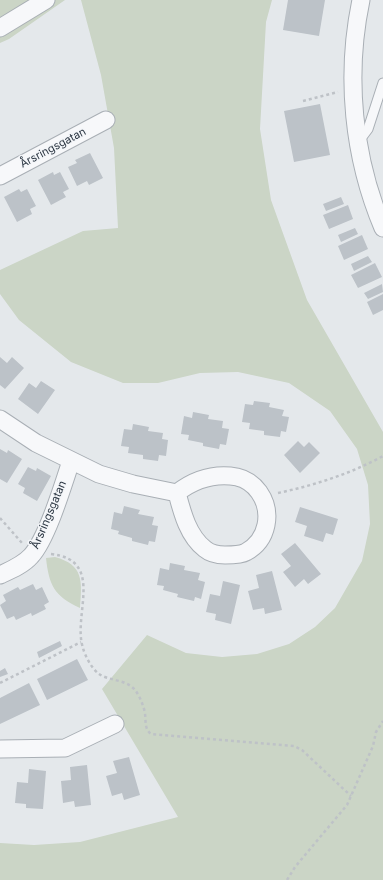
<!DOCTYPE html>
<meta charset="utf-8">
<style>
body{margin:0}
canvas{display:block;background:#e4e8eb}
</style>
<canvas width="383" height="880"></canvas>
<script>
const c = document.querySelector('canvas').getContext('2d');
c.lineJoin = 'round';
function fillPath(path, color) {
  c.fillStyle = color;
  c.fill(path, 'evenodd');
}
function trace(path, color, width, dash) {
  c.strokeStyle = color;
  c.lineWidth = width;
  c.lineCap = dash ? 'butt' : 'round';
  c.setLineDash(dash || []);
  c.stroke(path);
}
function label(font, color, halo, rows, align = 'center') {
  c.font = font + ' Inter,sans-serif';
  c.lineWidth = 3;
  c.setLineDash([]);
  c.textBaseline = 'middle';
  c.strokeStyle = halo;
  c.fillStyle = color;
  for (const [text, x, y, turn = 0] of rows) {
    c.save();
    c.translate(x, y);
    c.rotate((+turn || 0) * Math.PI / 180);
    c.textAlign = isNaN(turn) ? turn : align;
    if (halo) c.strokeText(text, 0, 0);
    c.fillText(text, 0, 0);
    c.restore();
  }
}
fillPath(new Path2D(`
 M0,0H65L9,39L0,43Z
 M81,0H272L266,22L260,129L271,200L307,300L383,432V880H0V843L34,845L80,842L178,817L102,689L147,635L186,653L222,657L257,654L289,644L315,627L335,608L362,561L370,524L368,485L357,449L330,411L289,383L238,372L200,373L158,383H123L71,362L19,320L0,294V270L83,231L118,228L114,148L101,75Z
 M55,557C84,565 82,581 80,608C54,596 49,585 46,558Z`), '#cbd5c6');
fillPath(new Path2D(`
 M288,0H325L319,36L283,30Z
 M320,104L330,155L294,162L284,111Z
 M90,153L103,178L89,185L87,181L77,186L68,167L77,163L75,160Z
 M53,172L54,175L60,172L69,189L63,192L66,197L51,205L38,180Z
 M19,189L21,192L27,189L36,206L30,209L32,214L17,222L4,197Z
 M341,197L344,204L326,211L323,204Z
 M348,205L353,219L329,229L323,215Z
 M355,228L358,234L341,242L338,235Z
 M362,235L368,249L344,260L338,246Z
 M368,256L372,262L354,271L351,264Z
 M375,263L382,277L358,288L351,275Z
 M382,284L383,292L368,299L364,293Z
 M383,294V310L373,315L367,302Z
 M0,357L7,363L12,357L24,368L5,389L0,385Z
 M41,381L55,390L38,414L18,399L29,383L36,388Z
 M254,401L270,403L269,407L284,410L282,416L289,417L286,432L281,431L280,437L264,435V431L249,429L250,423L242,422L245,404L253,405Z
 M193,412L209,415L208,419L223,421L222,428L229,429L226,445L220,444L219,449L203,446V443L188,440L189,435L181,434L184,416L192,418Z
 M133,424L149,427L148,431L163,433L162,439L168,440L166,456L159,455L158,461L143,459V455L128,453L129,447L121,446L124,429L132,430Z
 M298,441L304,447L309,442L320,453L300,473L284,455Z
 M0,449L7,453L8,450L22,459L7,483L0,479Z
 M28,467L36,471L37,468L51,476L37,501L23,493L25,488L18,484Z
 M124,506L140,510L138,514L154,517L152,525L158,526L155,542L149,541L148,545L132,541V538L118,534L119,531L111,529L114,512L122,514Z
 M300,507L338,519L333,535L326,533L323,542L304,536L307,526L295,522Z
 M295,543L321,574L308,584L304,579L295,587L283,572L291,566L281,554Z
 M170,563L185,566L184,570L200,573L198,580L205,582L201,599L195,597L194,601L177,597L178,594L163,590L164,586L157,585L160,568L169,570Z
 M272,571L282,610L265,614L264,608L253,610L248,591L259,588L256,575Z
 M223,581L240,585L231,624L215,620L216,614L206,612L210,594L220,596Z
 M33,584L36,590L42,587L49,602L44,605L46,609L32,616L31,613L16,620L14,616L7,619L0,605L6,601L3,595L18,587L20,590Z
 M60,641L62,646L39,658L37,652Z
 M77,659L88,680L47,700L37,679Z
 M5,668L8,674L0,677V671Z
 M29,683L40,705L0,724V698Z
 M129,757L140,795L124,800L122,793L112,796L106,776L117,773L113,761Z
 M87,765L91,805L75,807L74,801L63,803L61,781L71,780L70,767Z
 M29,769L46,771L43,809L26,808V804L15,803L17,782L28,783Z`), '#bcc2c8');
const service = new Path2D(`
 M359,141L368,129L383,83`);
const minor = new Path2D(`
 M361,0C345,76 353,157 383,228
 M0,28L46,0
 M0,176L106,120
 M0,419L36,443L99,474L133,484L177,493C195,479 214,473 237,477C246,479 254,485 259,492C273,512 268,540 246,552C241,555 231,555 225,555C217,555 211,554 205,549C188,536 182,512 177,493
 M0,575C11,570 23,565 31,556C47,539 63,485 71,461
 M0,749L65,748L115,724`);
trace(service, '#a9afb5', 11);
trace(minor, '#a9afb5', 19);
trace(new Path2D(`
 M303,101L338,92
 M278,493C315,485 350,474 383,456
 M0,518L22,543
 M51,554C106,560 72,616 83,648C85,656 92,669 99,674C109,681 126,679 135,690C139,695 142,702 144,709C147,718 143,728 151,734L294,746L302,750L351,796
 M0,683L81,642
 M287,880L295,867L347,805L373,746L376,732L383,721`), '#bec2c7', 2.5, [3, 3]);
trace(service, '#f7f8fa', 9);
trace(minor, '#f7f8fa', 17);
label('11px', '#2c3743', '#f4f6f9', [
 ["Årsringsgatan",53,148,-28],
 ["Årsringsgatan",49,515,-67]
]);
</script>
